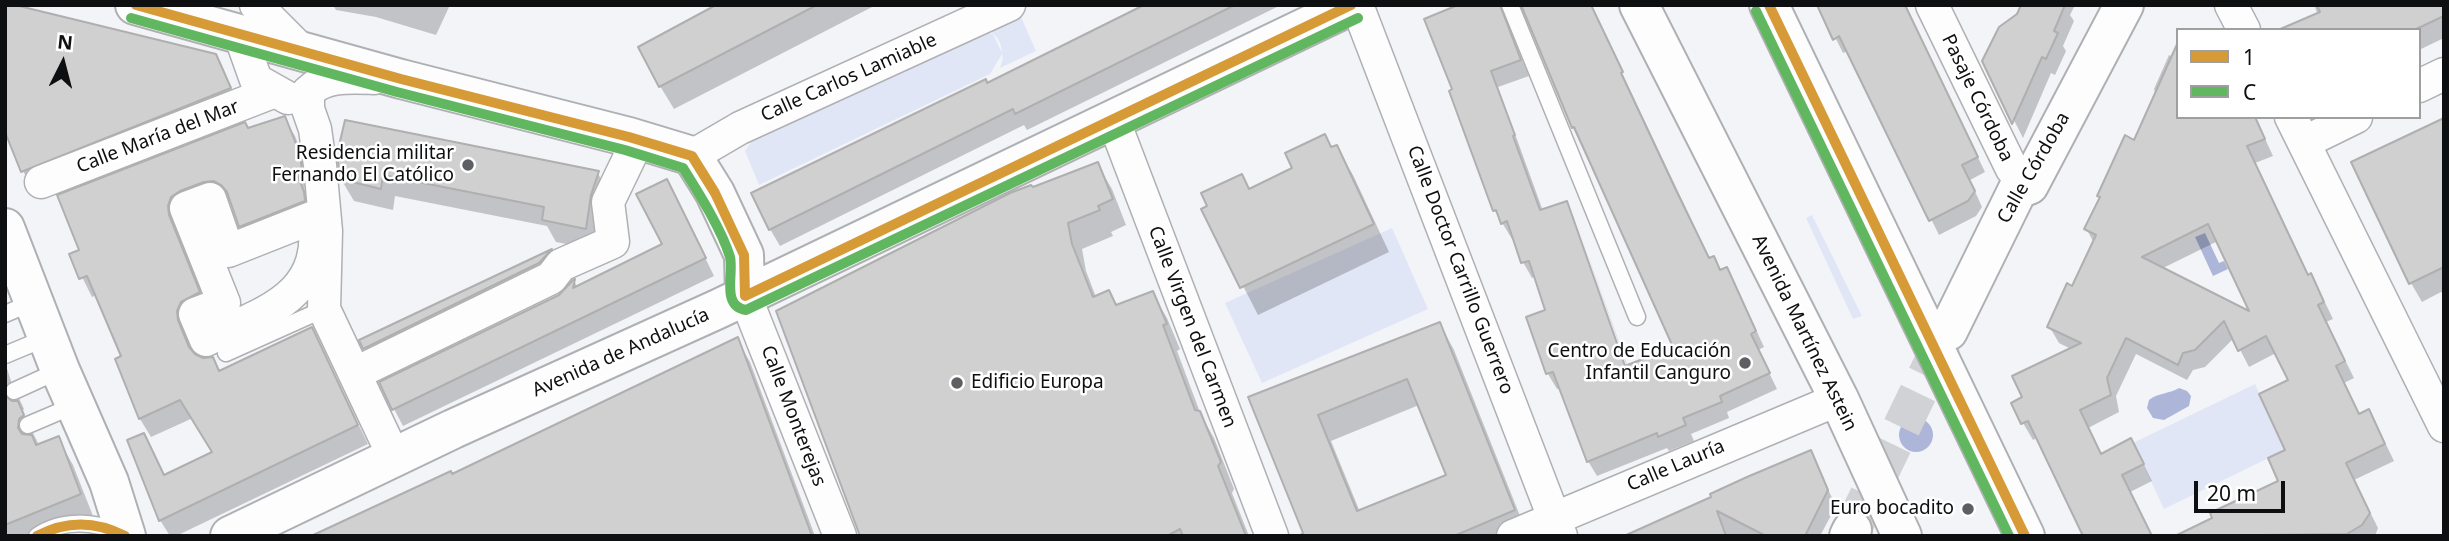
<!DOCTYPE html>
<meta charset="utf-8">
<style>
body{margin:0}
#map{position:relative;width:2449px;height:541px;overflow:hidden;background:#f3f4f8;font-family:"Noto Sans",sans-serif}
canvas{display:block}
.frame{position:absolute;inset:0;border:7px solid #0e0f11;pointer-events:none}
.legend{position:absolute;left:2176px;top:28px;width:245px;height:91px;box-sizing:border-box;background:#fff;border:2px solid #9f9fa0;margin:0;padding:9px 12px;list-style:none;font-size:21px;color:#0e0f11}
.legend li{display:flex;align-items:center;gap:14px;height:35px}
.legend b{width:35px;border:2px solid #9f9fa0}
.north{position:absolute;left:28px;top:28px;width:70px;height:70px;-webkit-text-stroke:5px #fff;paint-order:stroke;rotate:6deg;font-size:19px;font-weight:700;line-height:28px;text-align:center;color:#0e0f11}
.north::after{content:'';display:block;margin:auto;width:24px;height:32px;background:#0e0f11;clip-path:polygon(50% 0,100% 100%,50% 72%,0 100%)}
.scale{position:absolute;left:2194px;top:481px;width:91px;height:32px;box-sizing:border-box;border:4px solid #0e0f11;border-top:0;padding-left:9px;font-size:21px;line-height:24px;white-space:nowrap;color:#0e0f11;-webkit-text-stroke:5px #fff;paint-order:stroke}
</style>
<div id="map">
<canvas width="2449" height="541"></canvas>
<div class="frame"></div>
<ul class="legend">
<li><b style="height:9px;background:#d69b37"></b>1</li>
<li><b style="height:9px;background:#61b75f"></b>C</li>
</ul>
<div class="north">N</div>
<div class="scale">20 m</div>
</div>
<script>
const c = document.querySelector('canvas').getContext('2d');
c.lineJoin = 'round';
function fillPath(path, color) {
  c.fillStyle = color;
  c.fill(path, 'evenodd');
}
function trace(path, color, width, dash) {
  c.strokeStyle = color;
  c.lineWidth = width;
  c.lineCap = dash ? 'butt' : 'round';
  c.setLineDash(dash || []);
  c.stroke(path);
}
function label(font, color, halo, rows, align = 'center') {
  c.font = font + ' "Noto Sans",sans-serif';
  c.lineWidth = 5;
  c.setLineDash([]);
  c.textBaseline = 'middle';
  c.strokeStyle = halo;
  c.fillStyle = color;
  for (const [text, x, y, turn = 0] of rows) {
    c.save();
    c.translate(x, y);
    c.rotate((+turn || 0) * Math.PI / 180);
    c.textAlign = isNaN(turn) ? turn : align;
    if (halo) c.strokeText(text, 0, 0);
    c.fillText(text, 0, 0);
    c.restore();
  }
}
fillPath(new Path2D(`
 M1017,8L1036,51L1000,68L1003,58L1002,54L990,74L759,185L745,151L754,138L976,31L993,34L1002,53C1001,37 993,32 979,25Z
 M1812,215L1862,316L1853,319L1806,218Z
 M1392,228L1428,309L1262,383L1225,303Z
 M2255,384L2285,450L2164,509L2133,443Z`), '#e1e6f7');
fillPath(new Path2D(`
 M2205,233L2219,263L2224,261L2228,269L2213,276L2195,237Z
 M2179,388L2187,391L2191,396L2189,406L2164,420L2153,418L2147,408L2149,400C2157,393 2169,394 2179,388Z
 M1899 435a17 17 0 1 1 34 0a17 17 0 1 1-34 0Z`), '#adb6d9');
fillPath(new Path2D(`
 M333,5H450L436,35L376,17L336,10Z
 M720,5H876L674,109L660,86Z
 M1150,5H1281L1027,130L1024,125L780,246L770,229L987,85Z
 M1463,5H1590L1710,259L1735,284L1764,347L1758,350L1777,389L1727,412L1729,418L1691,434L1694,441L1669,451L1667,448L1597,476L1588,461L1561,388L1557,389L1548,374L1528,318L1547,311L1536,276L1532,278L1523,262L1515,237L1512,239L1495,211L1477,167L1455,90ZM1522,10L1527,13L1573,128L1675,348L1627,366L1575,219L1630,373L1626,374L1571,218H1574L1566,204L1543,211L1498,87L1529,76L1508,25L1509,15L1514,11Z
 M1819,5H1905L1985,172L1970,180L1982,207L1976,216L1939,235L1848,51L1843,53Z
 M2023,5H2075L2070,15L2074,21L2063,46L2066,51L2055,75L2051,73L2023,138L1984,61L2019,15Z
 M2314,5H2444V38L2419,50V30H2317L2318,15Z
 M2169,55L2178,59V117H2255L2273,156L2255,163L2309,276L2320,292L2333,319L2326,322L2354,378L2344,383L2360,416L2378,428L2394,461L2354,480L2378,528L2375,536H2178L2281,482L2288,451L2290,381L2276,353L2249,367L2234,338L2205,367L2193,370L2187,380L2136,354L2116,396L2119,412L2088,428L2101,455L2140,457L2152,481L2130,492L2038,437L2033,440L2023,423L2025,398L2071,349L2059,343L2049,326L2073,288L2094,243L2086,228L2101,200L2099,196L2134,142L2156,94L2154,89ZM2218,241L2253,315L2161,269Z
 M217,56L239,105L32,187L23,171Z
 M284,118L295,136L310,174L312,189L304,187L314,212L251,245L241,226L232,202L226,199L178,226L179,235L209,312L187,331L188,341L194,356L220,373L312,330L368,444L176,536H170L160,520L165,476L214,453L193,418L151,437L140,419L117,360L124,357L97,295L92,297L71,255L81,251L248,130Z
 M2444,121V294L2441,292L2422,302L2411,283Z
 M1336,147L1353,175L1389,252L1258,315L1204,210L1249,191Z
 M339,154L597,172L610,194L598,250L556,242L547,226L395,196L393,210L354,201L341,179Z
 M1097,164L1112,189L1126,225L1111,232L1113,236L1082,249L1086,271L1096,297L1117,307L1152,293L1167,318L1180,349L1177,351L1201,415L1214,438L1234,489L1232,493L1249,536H862L1032,189Z
 M676,198L714,276L403,426L394,409L560,296L574,281L578,288L664,245Z
 M552,251L560,267L374,365L365,348L361,341Z
 M1440,324L1454,350L1528,536H1306L1250,398ZM1419,405L1449,476L1360,512L1331,441Z
 M737,340L750,362L815,536H315L452,476Z
 M5,362L11,381L24,409L22,411L38,443L34,448L58,438L73,465L95,521L60,536H5Z
 M1810,452L1836,506L1820,536H1623L1713,498Z`), '#0003');
const building = new Path2D(`
 M5,5H15L216,54L231,88L21,172L5,132Z
 M716,5H817L659,87L638,47Z
 M1144,5H1235L1015,114L1013,109L769,230L751,193L986,79L987,83Z
 M1458,5H1500L1521,60L1491,71L1515,135L1513,136L1540,210L1567,201L1625,366L1673,347L1574,127L1572,128L1521,5H1591L1623,72L1621,73L1675,188L1709,258L1714,256L1720,270L1727,267L1756,331L1751,334L1770,373L1720,396L1722,402L1683,418L1686,425L1658,437L1657,433L1587,462L1553,372L1546,374L1526,317L1545,310L1529,261L1521,263L1507,221L1501,224L1496,210L1493,211L1449,91L1452,89L1424,19Z
 M1817,5H1905L1978,157L1962,165L1975,191L1968,201L1929,221L1839,36L1833,40Z
 M2021,5H2065L2054,31L2058,33L2046,59L2042,57L2012,124L1982,61L1999,27L2017,14Z
 M2317,5H2444V16L2414,30H2278L2320,12Z
 M2178,42V117H2255L2265,139L2247,146L2308,275L2311,273L2324,302L2318,305L2345,361L2336,366L2359,414L2369,409L2385,444L2346,463L2370,513L2362,525L2347,534L2175,536L2212,518L2210,513L2278,481L2268,458L2285,450L2259,394L2288,380L2266,336L2238,351L2224,321L2195,350L2183,353L2178,365L2126,338L2107,378L2111,395L2080,410L2101,454L2131,438L2144,464L2122,475L2152,536H2083L2028,421L2021,424L2011,403L2022,397L2012,376L2081,343L2047,327L2067,283L2072,286L2096,235L2084,229L2100,197L2097,196L2125,135L2134,140ZM2208,224L2249,311L2142,257Z
 M285,116L300,154L302,171L295,169L304,192L305,201L239,227L227,192L221,185L214,181L204,182L180,191L171,197L168,206L169,215L200,292L181,302L177,311L178,320L189,347L195,354L203,358L213,357L219,371L312,327L358,425L159,521L127,440L144,433L164,475L212,452L180,400L139,419L115,359L121,356L87,276L79,279L69,254L79,250L57,195L245,122L248,128Z
 M2444,118V267L2409,284L2351,162Z
 M345,120L599,171L591,195L586,229L542,220L544,207L383,175L381,189L340,179L337,154Z
 M1325,134L1331,147L1337,145L1374,224L1240,288L1201,209L1207,206L1201,193L1242,174L1249,189L1292,168L1285,153Z
 M1098,162L1113,199L1098,206L1100,210L1068,223L1072,244L1093,297L1109,290L1116,305L1153,291L1167,324L1163,325L1195,410L1200,411L1221,462L1218,466L1246,536H1183L1180,529L1167,536H860L776,311L1010,193L1031,185L1033,187Z
 M667,179L706,258L392,410L379,382L559,295L573,280L575,279L573,288L662,244L636,194Z
 M552,249L539,263L363,349L359,340Z
 M1440,322L1515,510L1454,536H1299L1303,533L1248,397ZM1407,379L1446,475L1357,511L1318,415Z
 M738,337L812,536H311L451,471L452,474Z
 M5,396L12,401H18L24,415L19,419L18,428L22,434L32,435L36,445L59,436L81,494L5,525Z
 M1811,450L1828,490L1805,536H1766L1717,511L1726,536H1624L1711,497L1710,494L1747,477Z`);
fillPath(building, '#d0d0d1');
trace(building, '#afafaf', 2);
trace(new Path2D(`
 M1852,530L1948,331`), '#d1d2d5', 38, [38, 19]);
const lane = new Path2D(`
 M1510,5L1637,317
 M5,314L33,302
 M226,353L324,309
 M5,355L48,337
 M14,391L60,370
 M28,425L75,405
 M37,536C62,519 94,521 121,533`);
const street = new Path2D(`
 M256,5L303,52
 M1357,5L1561,536
 M1932,5L2012,169L2029,185
 M2231,5L2244,30
 M240,35L256,80L288,98
 M374,78C350,77 325,75 308,92V109L315,129L320,165L326,231L324,309L394,457
 M2419,86L2444,74
 M2291,117L2444,426
 M1113,119L1272,536
 M2305,142L2356,117
 M692,156L740,128L1009,5
 M41,182L275,91
 M210,199L228,251L314,217C326,297 265,312 206,340L195,314L224,303L186,208Z
 M745,296L840,536
 M356,373L551,278L561,265L613,242L608,202L638,140
 M1513,536L1839,399`);
const secondary = new Path2D(`
 M135,5L401,79L629,137L692,156L715,193L744,255L745,296
 M1639,5L1839,399L1902,536
 M1769,5L2025,536
 M5,228L60,370L109,482L126,536
 M1948,331L2018,189L2029,185L2124,5
 M230,536L453,429L718,309L1352,5
 M1849,536L1852,530`);
trace(lane, '#afb0b3', 19);
trace(street, '#afb0b3', 35);
trace(secondary, '#afb0b3', 42);
trace(lane, '#fdfdfe', 16);
trace(street, '#fdfdfe', 32);
trace(secondary, '#fdfdfe', 38);
trace(new Path2D(`
 M136,5L401,79L629,137L692,156L715,193L744,255L745,296L1351,5
 M1769,5L2025,536
 M37,536C67,520 96,521 125,536`), '#d69b37', 10);
trace(new Path2D(`
 M1756,11L2009,536
 M131,18L397,92L625,150L683,168C698,192 722,230 730,257C734,274 721,306 746,310L1358,18`), '#61b75f', 10);
for (const [x, y, r, color] of [
 [468,165,7,"#5e5f62"],
 [1745,363,7,"#5e5f62"],
 [957,383,7,"#5e5f62"],
 [1968,509,7,"#5e5f62"]
]) {
  const dot = new Path2D();
  dot.arc(x, y, r, 0, 2 * Math.PI);
  c.fillStyle = color;
  c.fill(dot);
  trace(dot, '#fff', 2.5);
}
label('19px', '#0e0f11', '#fff', [
 ["Calle Carlos Lamiable",849,78,-24],
 ["Pasaje Córdoba",1977,98,64],
 ["Calle María del Mar",158,137,-21],
 ["Calle Córdoba",2034,168,-60],
 ["Calle Doctor Carrillo Guerrero",1460,270,69],
 ["Calle Virgen del Carmen",1192,327,69],
 ["Avenida Martínez Astein",1804,333,64],
 ["Avenida de Andalucía",621,353,-24],
 ["Calle Monterejas",793,416,69],
 ["Calle Lauría",1676,466,-23]
]);
label('19px', '#0e0f11', '#fff', [
 ["Residencia militar",454,154],
 ["Fernando El Católico",454,176],
 ["Centro de Educación",1731,352],
 ["Infantil Canguro",1731,374],
 ["Edificio Europa",971,383,"left"],
 ["Euro bocadito",1954,509]
], 'right');
</script>
